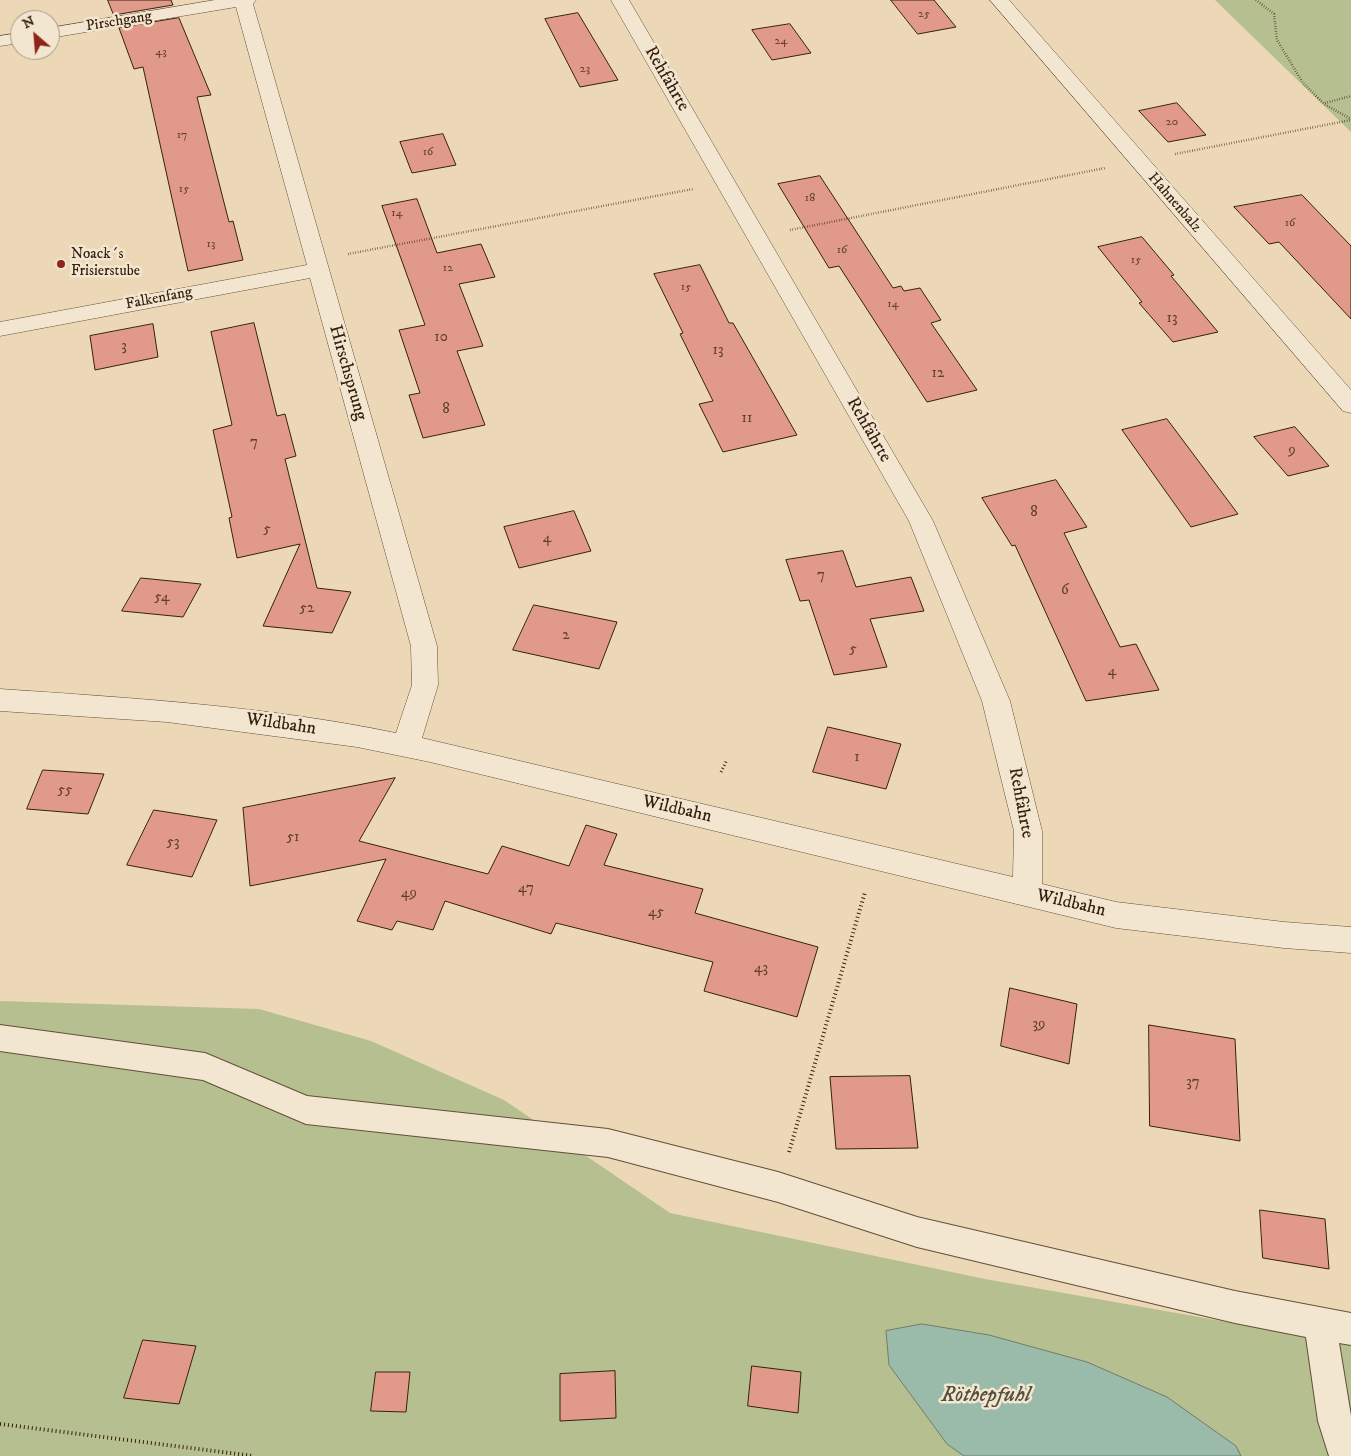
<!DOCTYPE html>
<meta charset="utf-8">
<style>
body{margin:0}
#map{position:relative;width:1351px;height:1456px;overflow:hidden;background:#ecd8b6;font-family:"IM FELL DW Pica",serif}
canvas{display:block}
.north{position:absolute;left:10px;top:10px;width:50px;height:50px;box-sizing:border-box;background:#f3e6d0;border:1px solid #a79782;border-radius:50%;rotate:333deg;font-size:14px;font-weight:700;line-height:20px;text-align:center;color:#36210e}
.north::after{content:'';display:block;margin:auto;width:18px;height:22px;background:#8f2418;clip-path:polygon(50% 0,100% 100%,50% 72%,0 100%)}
</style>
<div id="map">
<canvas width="1351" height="1456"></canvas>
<div class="north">N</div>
</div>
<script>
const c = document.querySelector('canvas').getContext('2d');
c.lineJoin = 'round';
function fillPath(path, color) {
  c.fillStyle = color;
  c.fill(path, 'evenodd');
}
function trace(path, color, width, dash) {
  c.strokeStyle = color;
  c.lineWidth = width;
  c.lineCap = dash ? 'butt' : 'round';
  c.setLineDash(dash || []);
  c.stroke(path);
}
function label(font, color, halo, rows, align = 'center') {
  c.font = font + ' "IM FELL DW Pica",serif';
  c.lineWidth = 5;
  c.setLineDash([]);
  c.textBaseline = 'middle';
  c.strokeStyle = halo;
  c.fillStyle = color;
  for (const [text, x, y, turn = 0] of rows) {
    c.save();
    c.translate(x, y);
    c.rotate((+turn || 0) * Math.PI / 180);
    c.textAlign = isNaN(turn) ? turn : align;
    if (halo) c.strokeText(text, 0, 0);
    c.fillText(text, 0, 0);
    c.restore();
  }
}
fillPath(new Path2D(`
 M1215,0H1351V132Z
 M0,1001L259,1009L371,1041L504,1100L670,1213L985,1279L1289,1333L1351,1336V1456H0Z`), '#b6bf8f');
const water = new Path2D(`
 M922,1324L989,1335L1087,1362L1167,1397L1236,1446L1241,1456H964L947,1444L889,1365L886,1331Z`);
fillPath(water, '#9abba9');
trace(water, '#727d6b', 1);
const building = new Path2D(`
 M108,0H171L173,5L114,15Z
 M891,0H934L956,27L918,34Z
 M578,13L618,80L580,87L545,19Z
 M179,18L211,95L197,97L229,222L233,221L243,260L188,271L143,67L134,69L119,28Z
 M790,24L811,53L772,60L752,30Z
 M1177,103L1206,135L1168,142L1139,111Z
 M443,134L456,165L412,173L400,142Z
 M820,176L893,288L901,286L904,291L920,288L941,320L931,323L977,390L927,402L839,266L829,268L778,184Z
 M1302,195L1351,246V319L1279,242L1269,244L1234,207Z
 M417,199L437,253L481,244L495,277L459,284L483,346L457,351L485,425L423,438L409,395L420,393L399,330L425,325L382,206Z
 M1142,237L1174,275L1171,276L1218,332L1173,342L1139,303L1142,302L1098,247Z
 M700,265L729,323H733L797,435L723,452L699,404L713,401L680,334L683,333L654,274Z
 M254,323L277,416L285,414L296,456L285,459L317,588L351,592L332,633L263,626L300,544L237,558L229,518L232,517L213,430L232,425L211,332Z
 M153,324L158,357L95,370L90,336Z
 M1167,419L1238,514L1191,527L1122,430Z
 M1295,427L1329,466L1288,476L1254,437Z
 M1056,480L1087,527L1064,533L1120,647L1136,644L1159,690L1086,701L1015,545L1012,546L982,498Z
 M574,511L591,551L519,568L504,527Z
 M843,551L856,587L911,577L924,611L870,619L887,667L834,675L809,600L800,601L786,560Z
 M141,578L201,584L183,617L122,611Z
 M534,605L617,622L599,669L513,650Z
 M828,727L901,744L886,789L813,772Z
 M43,770L104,774L88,814L27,809Z
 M395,778L359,841L488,874L502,846L569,866L586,825L617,834L604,865L703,889L695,913L818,947L797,1017L704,991L713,962L556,923L551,934L445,901L433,930L397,921L392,930L357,921L386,859L250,886L243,808Z
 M154,810L217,820L192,877L127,865Z
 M1010,988L1077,1004L1069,1064L1001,1046Z
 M1149,1025L1235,1039L1240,1141L1150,1126Z
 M910,1076L918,1148L836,1149L830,1077Z
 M1260,1210L1325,1219L1329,1269L1263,1258Z
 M143,1340L196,1346L179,1404L124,1398Z
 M752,1366L801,1372L798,1413L748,1406Z
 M615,1371L616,1418L560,1421V1374Z
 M376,1372H410L406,1412L371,1411Z`);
fillPath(building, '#e19a8a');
trace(building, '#36210e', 1);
const service = new Path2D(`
 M0,1025L205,1053L307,1096L608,1129L778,1172L917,1217L1235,1291L1351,1313V1345L1339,1343L1351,1416V1456H1329L1318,1421L1306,1337L1235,1323L917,1247L778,1202L608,1157L306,1124L203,1080L0,1051Z`);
const minor = new Path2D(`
 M215,0H256L253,4L437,646L438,685L422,738L1013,877L1014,831L982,701L909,521L611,0H629L933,521L1010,701L1042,831V884L1116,902L1284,922L1351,927V953L1284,948L1116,928L430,762L357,747L167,722L0,711V689C132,698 266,706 396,733L412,685L411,646L310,278L0,336V322L307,265L236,7L50,38V28Z
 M990,0H1009L1351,390V413L1343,411Z
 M20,33V43L0,46V36Z`);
trace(service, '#644f38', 2);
trace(minor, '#644f38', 1);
trace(new Path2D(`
 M1256,0L1274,14L1277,40L1303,83L1324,104L1351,119
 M1325,103L1351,96
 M1175,154L1351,120
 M790,230L1105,168
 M348,254L693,189`), '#36210e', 2.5, [0.5, 2]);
trace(new Path2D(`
 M721,772L727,760`), '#36210e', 3, [1, 2.5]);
trace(new Path2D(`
 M789,1152L865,892
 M0,1424L254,1456`), '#36210e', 4, [1, 3]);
fillPath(service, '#f3e6d0');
fillPath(minor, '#f3e6d0');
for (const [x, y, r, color] of [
 [61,264,5,"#8f2418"]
]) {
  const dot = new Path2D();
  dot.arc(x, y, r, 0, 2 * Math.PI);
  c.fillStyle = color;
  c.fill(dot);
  trace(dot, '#f3e6d0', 2);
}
label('12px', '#613f2d', null, [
 ["25",924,15],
 ["24",781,42],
 ["43",161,53],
 ["23",585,70],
 ["20",1172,123],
 ["17",182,136],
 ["16",428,153],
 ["15",184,190],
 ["18",810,199],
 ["14",397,214],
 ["16",1290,224],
 ["13",211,245],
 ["16",842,251],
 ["15",1136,261],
 ["12",448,269],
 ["15",686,288],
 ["14",893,305]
]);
label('15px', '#36210e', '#f3e6d0', [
 ["Pirschgang",119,22,-9],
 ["Hahnenbalz",1174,203,49],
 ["Falkenfang",159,299,-11]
]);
label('15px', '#36210e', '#f3e6d0', [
 ["Noack´s",71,255],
 ["Frisierstube",71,272]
], 'left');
label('15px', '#613f2d', null, [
 ["13",1172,319],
 ["10",441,338],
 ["3",124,347],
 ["13",718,351],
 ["12",938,374],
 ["8",446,410],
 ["11",747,419],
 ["7",254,443],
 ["9",1292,451],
 ["8",1034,513],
 ["5",267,530],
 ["4",547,539],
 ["7",821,576],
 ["6",1065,591],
 ["54",162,598],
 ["52",307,609],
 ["2",566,636],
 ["5",853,650],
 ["4",1112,672],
 ["1",857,758],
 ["55",65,791],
 ["51",293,838],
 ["53",173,843],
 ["47",526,889],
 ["49",409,894],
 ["45",656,913],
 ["43",761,969],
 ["39",1039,1025],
 ["37",1193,1083]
]);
label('18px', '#36210e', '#f3e6d0', [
 ["Rehfährte",666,79,60],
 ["Hirschsprung",347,373,74],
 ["Rehfährte",868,430,60],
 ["Wildbahn",281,725,8],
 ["Rehfährte",1020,803,79],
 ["Wildbahn",677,810,13],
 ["Wildbahn",1071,904,13]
]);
label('italic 22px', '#544f3c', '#f3e6d0', [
 ["Röthepfuhl",986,1396]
]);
</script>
